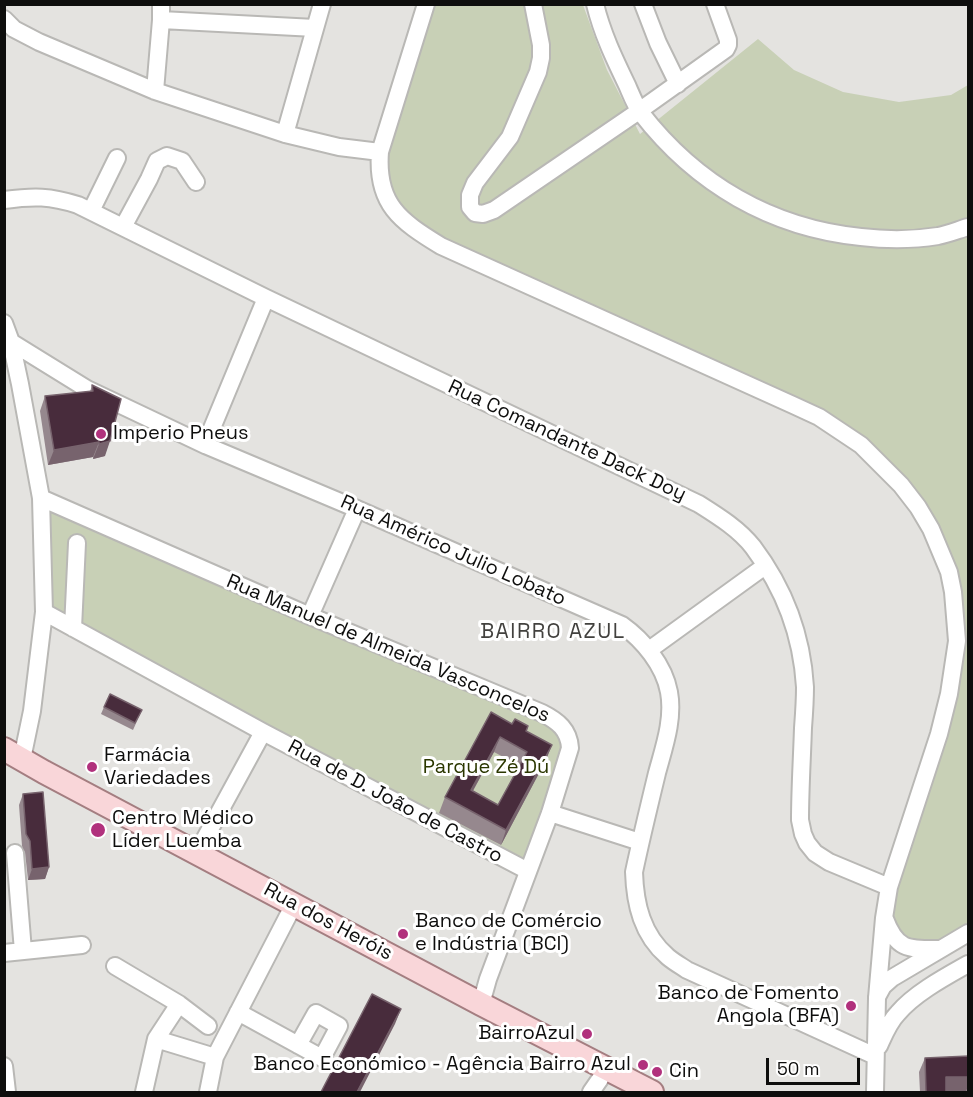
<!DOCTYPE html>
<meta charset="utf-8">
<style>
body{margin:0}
#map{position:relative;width:973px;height:1097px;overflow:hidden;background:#e4e3e0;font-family:"Space Grotesk",sans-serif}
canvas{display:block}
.frame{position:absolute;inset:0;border:6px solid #0e0e0d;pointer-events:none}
.scale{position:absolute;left:766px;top:1058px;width:94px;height:27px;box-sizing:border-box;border:3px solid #0e0e0d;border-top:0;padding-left:8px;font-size:18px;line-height:21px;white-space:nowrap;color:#0e0e0d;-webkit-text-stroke:4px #fff;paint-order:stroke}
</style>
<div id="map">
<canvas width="973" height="1097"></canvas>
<div class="frame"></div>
<div class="scale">50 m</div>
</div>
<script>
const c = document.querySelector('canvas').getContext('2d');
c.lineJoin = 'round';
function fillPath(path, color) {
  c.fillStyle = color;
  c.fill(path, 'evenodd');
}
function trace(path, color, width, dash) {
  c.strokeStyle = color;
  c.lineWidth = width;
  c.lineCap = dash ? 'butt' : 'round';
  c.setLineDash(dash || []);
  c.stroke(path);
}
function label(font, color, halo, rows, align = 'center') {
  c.font = font + ' "Space Grotesk",sans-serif';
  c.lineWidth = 6;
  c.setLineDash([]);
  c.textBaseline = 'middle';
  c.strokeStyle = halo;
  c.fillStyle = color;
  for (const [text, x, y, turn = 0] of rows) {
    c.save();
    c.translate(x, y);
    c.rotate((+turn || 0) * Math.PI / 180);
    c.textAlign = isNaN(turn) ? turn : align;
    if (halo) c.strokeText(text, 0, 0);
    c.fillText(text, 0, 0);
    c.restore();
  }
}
fillPath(new Path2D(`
 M426,5H583L607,70L640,134L758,39L794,70L843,92L899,102L951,95L968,85V933L912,948L884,918L957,644L931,529L861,445L415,229L380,180Z
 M41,498L566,733L528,871L44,612Z`), '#c8d0b6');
const minor = new Path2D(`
 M426,4L380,152C376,204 400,221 441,246L793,405L819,417L861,445L901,485L918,507L931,529L949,572L953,592L957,641L949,694L939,734L889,887L884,918L877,998L875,1092
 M533,4L541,45V58L538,72L510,137L475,183L470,195V207L475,213L483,214L494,210L639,111L726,49L728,45V40L715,4
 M595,4C602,33 614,58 627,85C631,94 635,105 641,113C696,184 771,228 861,237C886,240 913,240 938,236C948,234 958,230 968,227
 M643,4L658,43L678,84
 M4,19L14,29L39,42L155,91L285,134L339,147L380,152
 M161,20L315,28
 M155,91L161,20V4
 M285,134L322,4
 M4,200C34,196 50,196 78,205L266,298L699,504C718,516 739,529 753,547C784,588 802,636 805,687C805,701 804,715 803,728C802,759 800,790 800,820L803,834L807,843L815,853L829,862L889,887
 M91,211L117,158
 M123,227L149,179L157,161L167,156L182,161L196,182
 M4,323L11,342L20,384L41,498L44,612L32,711L22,759
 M11,342L87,389L205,445L357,509L622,625C643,640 664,665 669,692C674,719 664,747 657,773C649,806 641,839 634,872C635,904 642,935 668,957C674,962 681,966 687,970L875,1056
 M205,445L266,298
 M41,498L310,616L542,713C558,721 569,730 570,748L550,813L488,979L481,1004
 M44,612L263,732L528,871
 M310,616L357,509
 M73,628L77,543
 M649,650L765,566
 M550,813L640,842
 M15,853L23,951
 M197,853L263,732
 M885,919C897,951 909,949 940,949
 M4,953L82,945
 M115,966L179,1004L208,1026
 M877,997L883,986L892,978L968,933
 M238,1012L322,1058L339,1026L316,1013L298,1045
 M156,1039L215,1057
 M879,1046C884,1035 889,1022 898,1013C915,993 945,977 968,964
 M4,1066L7,1092
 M144,1092L156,1039L179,1004
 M208,1092L215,1057L290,912
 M591,1092L600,1079`);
const major = new Path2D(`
 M4,749L44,772L481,1004L652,1092`);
trace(minor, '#b9b8b5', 20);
trace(major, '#a47e81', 26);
trace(minor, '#fff', 16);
trace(major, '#f9d6d9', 22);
fillPath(new Path2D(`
 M92,385L105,456L93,459V457L48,465L40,411L45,396L90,392Z
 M104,707L142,710L133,730L101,714Z
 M512,724L528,726L527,731L546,760L501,845L439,813L445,797ZM494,752L520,766L498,805L473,791Z
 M23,794L49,867L45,879L28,880L25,852L22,846L19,805Z
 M969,1056V1092H966V1091H946V1092H920L919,1072L925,1058Z`), '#96888e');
fillPath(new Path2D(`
 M110,441L105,456L93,459L99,444Z
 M99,442L93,457L48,465L54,450Z
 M500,737L494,752L465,805L471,790Z
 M552,745L546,760L501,845L506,830Z
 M49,867L45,879L28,880L32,869Z
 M401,1009L395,1024L360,1092H357Z
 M946,1077H969V1084L966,1091L941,1092Z`), '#77636d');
const building = new Path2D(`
 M92,385L121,399L110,441L99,444V442L54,450L45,396L93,391Z
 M110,694L142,710L135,723L104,707Z
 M491,712L512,724L515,719L528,726L526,731L552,745L506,830L445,797ZM500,737L527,752L498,805L471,790Z
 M43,792L49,867L32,869L30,841L26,834L23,794Z
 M372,994L401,1009L357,1092H321Z
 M969,1056V1077H946V1092H926L925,1058Z`);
fillPath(building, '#482c3c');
trace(building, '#77636d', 1.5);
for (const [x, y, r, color] of [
 [101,434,6,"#b1317d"],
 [92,767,6,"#b1317d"],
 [98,830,8,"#b1317d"],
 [403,934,6,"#b1317d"],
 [851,1006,6,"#b1317d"],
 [587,1034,6,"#b1317d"],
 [643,1065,6,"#b1317d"],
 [657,1072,6,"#b1317d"]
]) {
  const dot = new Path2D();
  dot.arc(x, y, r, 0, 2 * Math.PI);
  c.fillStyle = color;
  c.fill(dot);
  trace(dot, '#fff', 2);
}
label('20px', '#0e0e0d', '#fff', [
 ["Imperio Pneus",113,434],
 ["Farmácia",104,756],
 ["Variedades",104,779],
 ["Centro Médico",112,819],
 ["Líder Luemba",112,842],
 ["Banco de Comércio",415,922],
 ["e Indústria (BCI)",415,945],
 ["Banco de Fomento",839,994,"right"],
 ["Angola (BFA)",839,1017,"right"],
 ["BairroAzul",575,1034,"right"],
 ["Banco Económico - Agência Bairro Azul",631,1065,"right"],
 ["Cin",669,1072]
], 'left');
label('20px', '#0e0e0d', '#fff', [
 ["Rua Comandante Dack Doy",567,441,25],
 ["Rua Américo Julio Lobato",453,551,24],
 ["Rua Manuel de Almeida Vasconcelos",388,649,23],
 ["Rua de D. João de Castro",395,802,28],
 ["Rua dos Heróis",328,922,28]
]);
label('20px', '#2b3700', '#fff', [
 ["Parque Zé Dú",486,768]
]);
c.letterSpacing = '1.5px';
label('21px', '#42413e', '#fff', [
 ["BAIRRO AZUL",553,632]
]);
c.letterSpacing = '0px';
</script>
